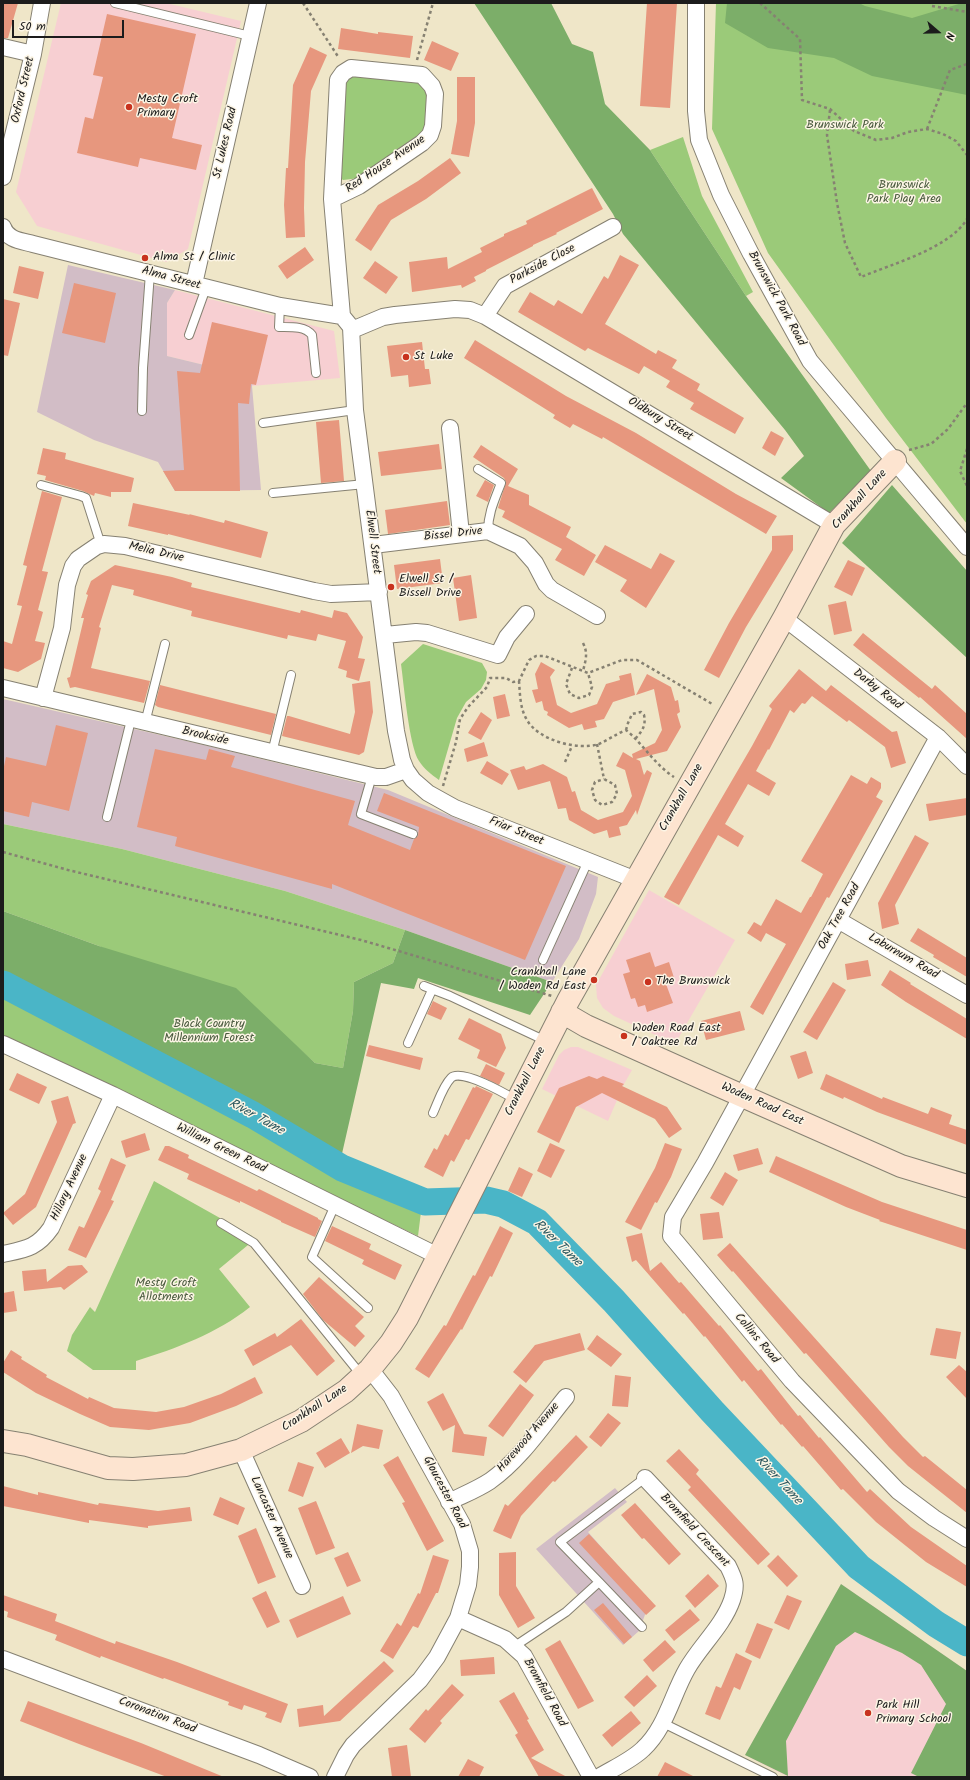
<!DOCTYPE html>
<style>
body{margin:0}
#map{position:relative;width:970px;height:1780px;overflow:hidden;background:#efe6c8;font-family:Kalam,sans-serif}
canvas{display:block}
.frame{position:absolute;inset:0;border:4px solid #1c1c1c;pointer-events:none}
.north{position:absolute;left:918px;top:12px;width:40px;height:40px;-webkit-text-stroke:3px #fcf5e5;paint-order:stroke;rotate:110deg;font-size:11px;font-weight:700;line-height:16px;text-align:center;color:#1c1c1c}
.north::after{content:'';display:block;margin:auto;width:14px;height:18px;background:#1c1c1c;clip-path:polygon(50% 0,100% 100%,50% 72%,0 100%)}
.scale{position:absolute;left:12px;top:20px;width:112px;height:18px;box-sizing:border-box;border:2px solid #1c1c1c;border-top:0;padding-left:5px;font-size:12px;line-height:14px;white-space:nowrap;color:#1c1c1c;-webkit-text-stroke:3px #fcf5e5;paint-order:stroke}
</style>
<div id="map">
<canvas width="970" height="1780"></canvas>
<div class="frame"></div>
<div class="north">N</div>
<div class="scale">50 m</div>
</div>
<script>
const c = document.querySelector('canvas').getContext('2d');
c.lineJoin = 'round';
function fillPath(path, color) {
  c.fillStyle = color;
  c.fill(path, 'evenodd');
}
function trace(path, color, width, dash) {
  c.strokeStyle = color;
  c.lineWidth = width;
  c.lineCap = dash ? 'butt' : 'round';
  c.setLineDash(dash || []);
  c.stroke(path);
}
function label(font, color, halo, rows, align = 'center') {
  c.font = font + ' Kalam,sans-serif';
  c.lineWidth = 3;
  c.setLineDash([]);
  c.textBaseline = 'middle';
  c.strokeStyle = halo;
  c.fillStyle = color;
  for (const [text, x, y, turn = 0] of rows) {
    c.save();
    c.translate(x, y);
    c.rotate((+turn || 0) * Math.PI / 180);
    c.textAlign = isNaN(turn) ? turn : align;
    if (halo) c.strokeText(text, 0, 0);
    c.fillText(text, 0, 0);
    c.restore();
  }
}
fillPath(new Path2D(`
 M61,3H166L241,21L188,249L166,262L37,226L16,192Z
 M175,290L334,331L340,378L252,386L254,377L167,356V303Z
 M649,890L735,940L675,1044L614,1016L603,1008L597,998L596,985Z
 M571,1047H578L632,1070L624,1084L608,1121L542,1089L559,1055L564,1050Z
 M841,1584L967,1671V1777H788L745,1755Z`), '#f7cfd2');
fillPath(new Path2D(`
 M68,265L175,290L167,303V356L254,377L252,386L261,490L175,491L158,462L94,440L37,412Z
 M3,699L204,745L388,790L598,877L596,894L579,939L552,982L405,930L285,891L122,849L3,824Z
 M615,1488L627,1502L588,1532L653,1605L646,1612L639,1631L623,1645L536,1549Z`), '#d2bdc6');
fillPath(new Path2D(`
 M716,3H967V524L886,418L768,253L712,129Z
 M356,73L422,83L426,87L430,110L425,132L360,178L343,180L338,176L342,79Z
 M683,137L702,196L753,292L746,296L650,150Z
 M423,644L482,663L487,672L486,680L481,689L466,702L457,718L439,780C431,774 424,769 419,761C409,746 404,685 401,664Z
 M3,824L122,849L285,891L405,930L393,963L354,982L353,1011L343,1068L315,1063L276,1028L99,946L3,911Z
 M3,996L48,1019L94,1045L195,1097L303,1157L353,1182L421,1212L418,1236L3,1039Z
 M154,1181L252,1236L248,1245L219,1269L250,1307C216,1334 177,1348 136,1361V1370H93L67,1351L72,1335L90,1307L95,1312Z`), '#9bca79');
fillPath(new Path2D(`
 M474,3H551L572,44L593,52L605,104L650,150L746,296L871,471L829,513L781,478L804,456L785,430L623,234L613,214Z
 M727,3H859L865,6L912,18L962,3H967V95L872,76L834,58L768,48L725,23Z
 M892,485L967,571V658L842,543Z
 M3,911L99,946L236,988L315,1063L343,1068L353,1011L354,982L393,963L405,930L552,982L530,1015L418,978L414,989L381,983L341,1158L3,976Z
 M841,1584L967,1671V1777H919L911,1773L946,1704L921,1665L902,1653L855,1632L836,1646L786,1741L788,1776L745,1755Z`), '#7cae69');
trace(new Path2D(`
 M3,984L253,1115L342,1168L425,1202L486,1200L503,1204L537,1222L614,1301L712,1411L859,1567L936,1624L967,1643`), '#4ab5c7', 27);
fillPath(new Path2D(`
 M3,3H18L8,38H3Z
 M647,3H677L670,108L640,106Z
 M107,14L196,34L172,138L202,145L196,170L140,158L138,167L77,153L85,117L93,119L103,77L93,75Z
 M341,28L378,34V32L413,36L410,58L338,49Z
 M432,41L459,53L451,71L424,60Z
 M310,47L327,55L311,91L305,162L304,208L305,237L286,238L284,205L286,168H288L293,85Z
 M457,77H475V123L469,157L451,154L457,121Z
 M450,158L461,173L426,199L391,220L371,251L355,240L378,205L418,181Z
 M592,188L603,209L556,233L557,234L533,245V246L486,270V271L474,277L476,281L462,288L461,285L412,292L409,262L447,257L448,269L482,252L480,248L504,236V234L527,224L526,221Z
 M305,247L314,260L287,279L278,266Z
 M620,255L639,265L605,324L656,354L658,350L677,360L672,368L700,384L697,390L744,418L735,434L690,409L694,403L666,387L670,381L644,366L639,374L588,348L585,351L518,312L530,292L554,306L558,300L582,314L604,276L608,279Z
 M375,261L398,277L386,294L363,278Z
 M19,266L44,272L38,299L13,293Z
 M74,283L116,293L105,343L62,333Z
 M3,299L20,303L8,356L3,355Z
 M212,322L268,335L256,385L251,384L249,404L238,403L240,491H175L163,471L184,470L177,371L200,373Z
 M475,340L566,396L636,433L736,494L777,516L766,534L603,437L602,439L573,424L570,428L553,418L555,415L464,358Z
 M422,342L425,369H429L431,384L409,387L408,375L391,377L387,346Z
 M339,420L344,481L321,483L316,422Z
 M771,431L784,438L775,456L762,448Z
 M439,444L442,469L381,476L378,452Z
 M481,445L518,469L508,486L529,495V505L571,527L566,537L596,555L584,576L555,560L562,549L502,517L505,511L498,508L506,482L504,478L473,457Z
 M43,448L66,453L65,459L134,478L131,492H111V497L95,493L94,496L83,491L45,480L46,476L37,474Z
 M485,480L494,485L488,502L476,496Z
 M42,491L62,497L42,571L48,572L38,610L43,612L35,641L45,643L41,659L18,672L3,668V641L12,644L22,606L17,605L27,566L23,565Z
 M447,501L450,525L388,534L385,510Z
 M133,503L190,515L189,514L224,523L225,520L268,532L261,558L168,534V535L128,526Z
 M793,535V550L746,627L719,678L704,670L729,623L772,550V536Z
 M605,545L651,569L660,553L675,561L646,608L620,591L627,580L595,562Z
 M440,559L443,583L397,589L394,565Z
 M848,560L865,568L852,596L834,587Z
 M115,565L172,577L192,583L191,587L300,613L301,610L332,618L334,610L347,613L363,637L358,658L365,659L359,681L346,677L347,671L338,668L346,641L318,634L316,641L288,635L287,639L191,616L192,611L133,595L134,590L112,585L99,627L101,628L91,668L150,681L144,703L75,687L70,688L67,678L70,677L84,618H81L88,595L86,594L91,581Z
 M471,575L477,618L459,621L453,578Z
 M846,601L852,631L834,635L828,605Z
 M863,633L932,689L935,685L967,714V739L920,697L919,698L853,645Z
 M541,662L555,670L550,677L557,705L571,713L597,704L606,684L620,680L619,676L631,673L635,695L613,702L604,719L595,721L597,727L584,730L582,724L569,728L547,715L548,712L544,710L542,701L536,703L532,690L538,689L535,674Z
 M799,669L826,691L831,685L892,732L897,731L906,763L891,768L885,747L849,720L847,722L812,696L805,704L802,703L794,713L790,710L769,750L768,749L756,771L776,783L769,796L748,784L725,824L744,836L738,847L718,835L679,905L664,897L752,746L772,709L769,706Z
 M647,674L671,687L675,701L678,700L680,712L677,714L681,727L667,751L636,759L640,761L644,775L647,770L652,773L637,815L636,810L627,825L619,827L621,835L609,838L607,830L594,834L569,820L566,808L558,809L550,781L518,790L510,770L524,766L526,770L543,764L567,777L572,792L575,791L581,810L598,820L623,812L632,796L625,770L616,766L623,752L633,758L632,754L655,743L662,730L654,689L636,695Z
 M370,681L373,712L364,752L359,755L282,736L287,716H289L350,734L355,712L352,684Z
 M160,685L276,714L271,735L158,707L155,705Z
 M505,694L510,716L497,719L493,697Z
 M481,712L492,720L481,740L468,733Z
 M56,725L88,733L69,811L32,802L29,817L3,811V771L6,757L46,766Z
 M484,742L488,756L467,762L464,749Z
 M155,749L206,760L209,749L235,756L231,767L355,801L348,825L410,850L414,839L418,836L419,827L377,811L384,793L566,866L525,960L332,884V889L175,846L177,837L137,827Z
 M487,761L509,774L502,785L480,773Z
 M851,775L867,784L871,777L881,783V788L876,797L883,801L829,898L827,897L763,1015L750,1007L786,944L766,933L761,942L747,933L754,922L761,926L776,899L801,913L810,897H811L823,874L801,861Z
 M967,798V815L929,821L926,804Z
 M915,835L929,843L895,905L899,924L882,929L878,903Z
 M918,928L967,958V977L933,957L934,955L910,941Z
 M650,952L655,967L669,962L675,981L666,984L673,1003L647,1012L645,1005L638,1007L635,998L631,999L623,974L630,972L626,960Z
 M868,960L871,976L847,980L845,964Z
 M890,970L911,983L910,984L967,1019V1039L906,1002L881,985Z
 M833,982L846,990L817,1040L803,1032Z
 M433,1001L447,1008L441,1020L427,1014Z
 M740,1011L745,1030L706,1040L701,1021Z
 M469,1018L501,1034L506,1048L496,1067L477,1058L480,1050L458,1039Z
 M369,1045L423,1058L420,1070L366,1056Z
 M806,1051L813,1073L798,1079L790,1056Z
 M486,1064L505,1073L499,1085L480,1076Z
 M17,1073L47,1087L39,1104L9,1090Z
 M826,1074L882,1099L883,1097L928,1114L931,1107L952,1115L949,1124L967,1130V1145L877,1112L844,1097L843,1099L820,1089Z
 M589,1076L597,1079L603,1076L624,1084L622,1086L667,1107L682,1129L669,1138L655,1119L602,1093L576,1107L559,1143L537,1132L559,1088Z
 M476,1086L493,1094L469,1140L466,1139L454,1162L451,1160L443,1177L424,1167L434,1148L437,1150L445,1134L448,1136L473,1087L475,1088Z
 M68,1096L76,1123L73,1124L36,1207L13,1225L3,1213L25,1194L57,1122L51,1101Z
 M145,1133L150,1150L126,1158L121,1141Z
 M550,1143L565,1150L551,1178L537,1171Z
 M665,1143L682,1149L671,1177L657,1203L655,1202L641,1230L625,1222L655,1168Z
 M165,1146H169L189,1155L188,1158L257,1191L259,1189L318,1218V1219L322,1221L315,1237L281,1222V1221L240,1201V1203L187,1179L189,1174L158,1160Z
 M758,1148L763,1164L738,1171L733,1155Z
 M776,1156L882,1202L967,1230V1250L879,1221L880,1220L846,1207L769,1172Z
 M111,1158L126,1165L111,1200L114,1201L86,1258L68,1250L79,1226L84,1228L101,1191L98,1189Z
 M519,1167L533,1174L522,1197L508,1191Z
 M725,1172L738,1180L723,1206L710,1198Z
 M719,1212L723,1238L703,1240L700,1214Z
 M332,1226L371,1244L369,1249L402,1265L395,1280L362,1264L364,1260L325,1241Z
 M500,1226L513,1233L492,1277L490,1276L462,1330L461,1329L429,1378L415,1369L444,1325L446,1326L473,1275L475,1276Z
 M642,1233L650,1271L661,1262L679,1283L681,1282L719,1326L720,1325L758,1371L761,1369L798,1416L800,1415L819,1438L820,1437L867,1492L870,1489L911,1527L967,1566V1587L926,1562L876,1522L843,1489L841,1490L803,1446L802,1447L782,1424L781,1425L744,1380L742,1382L705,1336L704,1337L684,1313L683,1314L636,1260L632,1262L626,1237Z
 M730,1243L903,1437L923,1457L925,1456L967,1490V1513L908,1466L889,1447L806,1353L804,1354L733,1271L732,1272L717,1255Z
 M82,1265L88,1272L64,1290L61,1287L24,1291L22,1271L46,1269L47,1282L68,1266Z
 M319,1277L364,1317L355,1326L365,1336L355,1347L323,1320L303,1294Z
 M14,1291L17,1311L3,1313V1293Z
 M301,1319L335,1361L317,1376L291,1345L253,1366L244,1350L275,1333L277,1337Z
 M936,1328L961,1332L956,1359L930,1355Z
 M580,1333L585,1350L544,1361L526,1383L513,1372L535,1345Z
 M597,1335L622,1354L611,1367L587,1349Z
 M11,1350L22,1357L21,1359L47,1375L46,1377L88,1399L89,1397L114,1408L156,1412L184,1407L221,1394L255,1377L263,1393L236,1406L190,1423L149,1430L110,1427L80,1414L36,1393L3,1372V1363Z
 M959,1365L967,1372V1399L946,1377Z
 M615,1375L631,1377L628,1407L612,1406Z
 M520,1384L534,1395L503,1437L488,1426Z
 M443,1393L464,1434L487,1437L484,1456L452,1452L455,1425L443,1431L427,1402Z
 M608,1413L621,1423L601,1447L589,1437Z
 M357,1424L383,1430L379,1449L363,1446L351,1453Z
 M576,1435L588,1447L555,1482L553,1481L521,1516L511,1539L493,1531L505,1504L508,1506Z
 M341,1438L350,1453L325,1468L316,1453Z
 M679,1449L699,1470L696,1474L770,1554L758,1565L688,1490L691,1487L666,1461Z
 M398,1456L444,1541L427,1551L402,1503L405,1502L383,1465Z
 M298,1462L314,1467L303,1497L288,1491Z
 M3,1486L38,1495V1492L98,1505L99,1503L158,1511L190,1507L192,1521L148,1526V1528L89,1520V1523L3,1506Z
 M220,1497L245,1508L238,1525L213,1515Z
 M316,1501L335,1548L316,1555L298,1508Z
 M635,1503L681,1554L669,1565L644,1538L642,1539L621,1515Z
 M256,1528L276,1577L258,1584L238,1536Z
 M589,1534L656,1606L646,1615L579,1543Z
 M348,1552L361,1581L347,1587L334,1558Z
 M516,1552V1586L535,1618L518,1628L499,1595V1553Z
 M433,1555L449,1560L438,1593H436L418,1628L413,1626L393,1659L380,1651L397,1623L401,1626L418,1593L420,1594Z
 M778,1555L798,1576L787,1587L767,1566Z
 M708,1574L719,1586L695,1608L685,1596Z
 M266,1591L280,1622L267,1628L252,1598Z
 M3,1595L57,1614L55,1621L115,1644L116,1641L177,1662L288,1704L281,1723L265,1717L267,1713L244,1705L242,1710L228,1705L229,1702L164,1678L163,1679L101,1656L100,1658L55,1640L57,1635L7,1617L8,1612L3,1610Z
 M787,1595L802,1601L789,1630L774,1623Z
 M343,1596L351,1614L297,1638L289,1620Z
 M603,1603L632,1637L624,1644L594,1610Z
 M690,1609L700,1620L674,1641L665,1630Z
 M757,1623L773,1629L760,1659L745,1652Z
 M560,1640L594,1701L578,1709L545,1649Z
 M665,1640L676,1652L653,1672L643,1660Z
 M736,1653L752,1661L740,1690L734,1687L720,1720L705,1714L716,1686L721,1688Z
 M494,1657L495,1674L461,1676L460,1660Z
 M384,1661L394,1671L340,1721L299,1727L297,1709L323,1705L324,1716Z
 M647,1675L657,1686L634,1707L624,1697Z
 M452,1684L464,1695L440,1721L442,1723L425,1743L409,1729L426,1709L428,1711Z
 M514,1692L529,1719L527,1720L544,1750L531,1758L567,1777H539L515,1735L518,1733L499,1701Z
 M28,1701L141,1743L224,1777H167L79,1744L20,1721Z
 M631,1711L641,1723L612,1747L602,1735Z
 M407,1745L411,1777H392L388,1748Z
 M468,1759L484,1767L479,1777H458Z
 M665,1762L695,1777H657Z`), '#e7977e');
const lane = new Path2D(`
 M115,3L250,36
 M280,306L279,327C291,327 305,326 312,335L316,373
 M189,335L206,288
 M142,411L143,368L150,273
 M263,423L355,410
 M478,469L501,483C495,499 488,513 488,531
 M41,485L81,496L86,498L101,545
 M273,493L365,484
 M145,723L165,644
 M272,753L291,675
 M372,776L361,814L413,834
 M107,817L131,720
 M543,960L588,861
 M424,986L450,996L546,1041
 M408,1043L432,990
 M433,1113C438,1102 443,1086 451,1078C461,1068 506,1094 516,1100
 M335,1205L312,1257L368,1308
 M221,1223L254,1243L362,1376
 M599,1582L642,1627
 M515,1646L566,1612L599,1582L560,1542L645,1478
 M663,1723L773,1777`);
const street = new Path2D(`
 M696,3V111L699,140L721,195L751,254L810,361L967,547
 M3,47L33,54
 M3,177L33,54L42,3
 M332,199L359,186L422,143L430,135L433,126L435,94L432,86L422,75L351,68L343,73L338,80L332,199L342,316
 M3,227C7,240 22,241 33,244L280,306L342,316
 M194,284L258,3
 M342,316L351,327L355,410L396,731L402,760L406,770L413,780L428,793L455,808L636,880
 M485,316L505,286L613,227
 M352,330L383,317L395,315L455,309L470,310L485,316L834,525
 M450,428L461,534
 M373,545L488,531L520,546L535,563L546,584L552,590L597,616
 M784,618L938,737L967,766
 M385,635L416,632L427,633L498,655L507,637L526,614
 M3,688L376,777H386L406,770
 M43,698L62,628L67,585L73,566L78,559L97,546L104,544L125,546L314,591L331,594L379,592
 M938,737L705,1163L673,1217L671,1236L792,1381L898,1491L934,1518L967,1539
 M838,920L967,995
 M3,1044L113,1095L438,1256
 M3,1254C26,1249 37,1248 51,1228L113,1095
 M241,1450L302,1586
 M449,1502C463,1495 478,1489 490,1481C521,1459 543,1425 566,1397
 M458,1618L505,1639L524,1656L591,1777
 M3,1659L259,1755L310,1777
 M335,1777L346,1755L353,1745L420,1680L437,1657L458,1618L468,1585L470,1567V1551L462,1524L391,1396L370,1369
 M599,1777C612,1769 632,1760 643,1749C666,1728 672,1695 687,1669C700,1646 723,1626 732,1600C737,1585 735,1580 728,1566L645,1478`);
const secondary = new Path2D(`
 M562,1012L586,1026L713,1083L901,1166L967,1186
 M3,1441L27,1445L108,1468L133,1469L186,1465L241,1450L301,1421L346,1391L370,1369L391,1343L407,1318L568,1001L784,618L834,525L895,461`);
trace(lane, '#868172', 10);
trace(street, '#868172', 18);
trace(secondary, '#868172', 24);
trace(new Path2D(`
 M303,3L339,58
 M760,3L800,39L802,100L830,109L854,131L876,140L892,138L908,132L927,129L943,134L956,141L967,155
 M932,6L967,12
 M417,60L433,3
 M830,110L827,135L837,203L845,243L861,277C892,264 950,248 967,219
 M927,129L950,70L967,64
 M967,449L960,471L967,486
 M909,450L931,444L948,429L967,403
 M583,643C588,653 586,659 583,671
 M572,668L566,684L570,694L579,698L589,695L592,687L588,673
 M519,681C520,694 520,709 527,720C538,740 578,751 599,744C608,740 616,734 626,730C644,745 654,764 674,777
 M626,730L628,723L632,714L641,712L644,715C646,725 643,730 636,738
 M597,744L604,779L615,785L617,794L612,802L602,805L595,800L592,790L595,782L604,779
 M565,762L572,746
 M443,786L456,742L460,719L468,707L487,687L490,678H506L513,682L519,681L529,660L536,656H545L588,673L622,660H637L714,705
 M3,852L68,870L361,940L552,996`), '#868172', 2.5, [3, 3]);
trace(lane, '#fff', 8);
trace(street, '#fff', 16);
trace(secondary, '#fde4d0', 22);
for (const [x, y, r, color] of [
 [129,107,4,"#c8321e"],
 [145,258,4,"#c8321e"],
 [406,357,4,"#c8321e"],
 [391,587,4,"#c8321e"],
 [594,980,4,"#c8321e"],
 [648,982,4,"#c8321e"],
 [624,1036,4,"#c8321e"],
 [868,1713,4,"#c8321e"]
]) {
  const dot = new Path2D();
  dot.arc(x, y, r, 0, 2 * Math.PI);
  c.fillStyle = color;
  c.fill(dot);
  trace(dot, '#fcf5e5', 1.5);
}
label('12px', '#1c1c1c', '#fcf5e5', [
 ["Oxford Street",24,90,-77],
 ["St Lukes Road",226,143,-77],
 ["Red House Avenue",386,165,-34],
 ["Parkside Close",543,265,-28],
 ["Alma Street",171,279,15],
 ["Brunswick Park Road",776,299,61],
 ["Oldbury Street",660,420,31],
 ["Crankhall Lane",860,500,-48],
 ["Bissel Drive",453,535,-6],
 ["Elwell Street",372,542,83],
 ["Melia Drive",156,553,13],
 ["Darby Road",877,690,38],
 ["Brookside",205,737,13],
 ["Crankhall Lane",682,798,-60],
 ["Friar Street",516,832,22],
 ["Oak Tree Road",840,917,-61],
 ["Laburnum Road",903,957,30],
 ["Crankhall Lane",526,1082,-63],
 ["Woden Road East",762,1105,24],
 ["William Green Road",221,1149,26],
 ["Hillary Avenue",70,1188,-65],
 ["Collins Road",756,1339,50],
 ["Crankhall Lane",315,1409,-33],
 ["Harewood Avenue",529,1438,-49],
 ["Gloucester Road",444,1493,62],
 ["Lancaster Avenue",271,1518,66],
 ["Bromfield Crescent",694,1531,47],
 ["Bromfield Road",544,1693,61],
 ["Coronation Road",157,1716,21]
]);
label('12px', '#1c1c1c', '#fcf5e5', [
 ["Mesty Croft",137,100],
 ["Primary",137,114],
 ["Alma St / Clinic",153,258],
 ["St Luke",414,357],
 ["Elwell St /",399,580],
 ["Bissell Drive",399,594],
 ["Crankhall Lane",586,973,"right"],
 ["/ Woden Rd East",586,987,"right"],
 ["The Brunswick",656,982],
 ["Woden Road East",632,1029],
 ["/ Oaktree Rd",632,1043],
 ["Park Hill",876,1706],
 ["Primary School",876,1720]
], 'left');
label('12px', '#48593d', '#fcf5e5', [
 ["Brunswick Park",845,126],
 ["Brunswick",904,186],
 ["Park Play Area",904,200],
 ["Black Country",209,1025],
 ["Millennium Forest",209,1039],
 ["Mesty Croft",166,1284],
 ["Allotments",166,1298]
]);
label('italic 13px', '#2e5960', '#fcf5e5', [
 ["River Tame",256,1118,29],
 ["River Tame",557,1244,44],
 ["River Tame",778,1481,47]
]);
</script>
